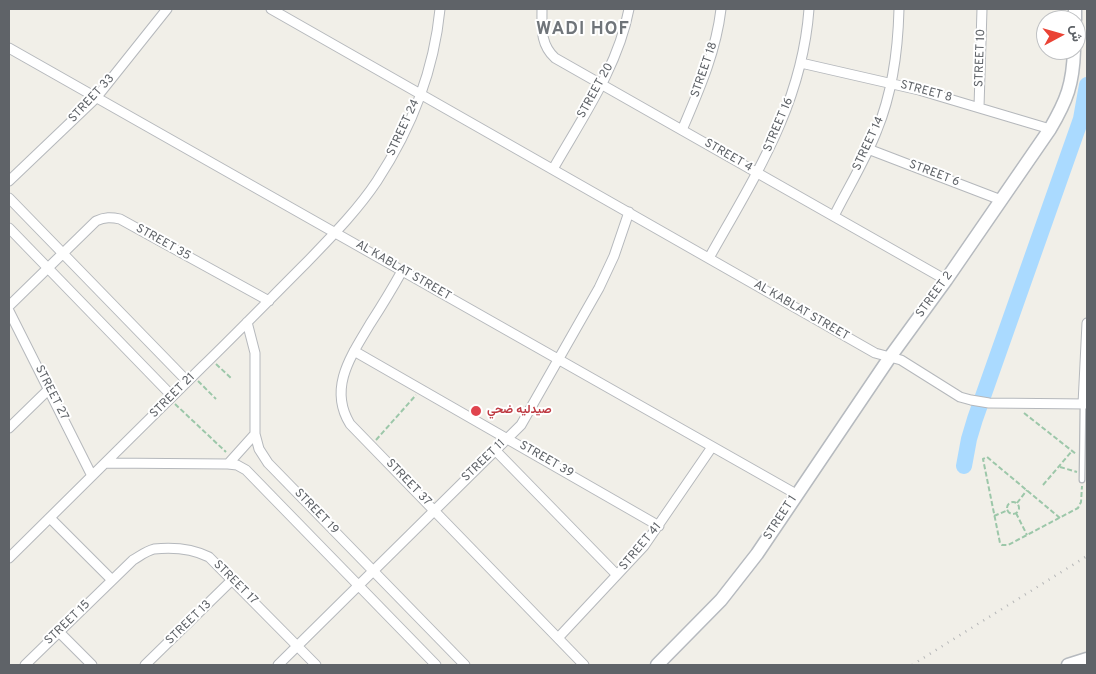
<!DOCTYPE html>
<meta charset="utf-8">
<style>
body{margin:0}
#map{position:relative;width:1096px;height:674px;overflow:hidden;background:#f1efe8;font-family:Overpass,Vazirmatn,sans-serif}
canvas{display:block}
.frame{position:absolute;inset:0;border:10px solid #5f6368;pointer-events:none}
.north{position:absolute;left:1036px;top:10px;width:50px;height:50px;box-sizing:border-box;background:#fff;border:1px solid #bfc1c3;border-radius:50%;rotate:84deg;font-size:14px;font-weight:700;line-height:20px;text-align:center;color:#5f6368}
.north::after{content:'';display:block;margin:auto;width:18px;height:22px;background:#ea4335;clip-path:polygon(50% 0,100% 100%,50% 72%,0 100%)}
</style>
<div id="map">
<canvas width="1096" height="674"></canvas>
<div class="frame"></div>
<div class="north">ش</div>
</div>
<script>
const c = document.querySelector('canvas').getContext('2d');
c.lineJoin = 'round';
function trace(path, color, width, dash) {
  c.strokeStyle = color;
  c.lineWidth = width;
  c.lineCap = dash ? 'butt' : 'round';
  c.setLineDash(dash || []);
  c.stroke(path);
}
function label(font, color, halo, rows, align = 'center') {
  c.font = font + ' Overpass,Vazirmatn,sans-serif';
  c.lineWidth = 4;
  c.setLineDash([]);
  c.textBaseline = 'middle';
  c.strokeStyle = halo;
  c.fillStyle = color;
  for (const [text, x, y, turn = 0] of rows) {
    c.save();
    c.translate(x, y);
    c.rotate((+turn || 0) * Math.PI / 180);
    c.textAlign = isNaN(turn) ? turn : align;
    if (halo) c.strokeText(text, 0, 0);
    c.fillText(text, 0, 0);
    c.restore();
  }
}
trace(new Path2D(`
 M964,466L969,439L975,419L1081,119L1087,85`), '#aadaff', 16);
const lane = new Path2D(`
 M1082,480L1083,404`);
const street = new Path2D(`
 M271,9L875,353L901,360L960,397L971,400L989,403L1087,404
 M542,9C542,28 540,44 555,58L946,280
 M9,48L796,494
 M801,63L919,90L1050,129
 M979,107L982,9
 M682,130C699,90 716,52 721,9
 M868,149L1001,200
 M553,169C582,118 618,67 629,9
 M9,181L96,98L167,9
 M9,198L187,381
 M834,216C848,188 866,159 877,130C893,91 898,50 899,9
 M9,228L172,396
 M709,258C755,176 802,105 809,9
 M402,271C392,289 381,307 370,324C351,356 328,388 350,424L584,665
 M9,306L96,221C105,217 111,217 120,219L269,301
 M9,311L92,476
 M247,322L255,353V434L259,449L268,463L465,665
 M354,351L659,526
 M1083,404L1087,323
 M9,428L49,389
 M495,450L617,575
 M106,463L228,464L237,465L246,470L436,665
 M228,464L255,434
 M50,518L112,580
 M9,558C73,495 137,431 202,367C237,333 271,298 306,263C331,237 357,211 377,181C411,129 434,70 440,9
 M59,632L92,665
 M558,638L644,546L712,447
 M25,665L133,560C140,556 146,551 154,549C173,547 193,549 209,557L316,665
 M145,665L232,580
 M278,665L521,425L599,288L614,256L629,212`);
const secondary = new Path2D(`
 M1075,20V9
 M657,665L721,600L757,554L890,357L946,280L1050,129C1067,100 1073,84 1074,50
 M1068,665L1087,659`);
trace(lane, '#b5b8bc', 7);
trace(street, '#b5b8bc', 11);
trace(secondary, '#b6babf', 15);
trace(new Path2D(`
 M216,364L231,378
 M198,381L216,399
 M175,404L226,452
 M1024,413L1076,454
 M376,440L416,395
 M1060,467L1077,472
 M1043,485L1072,451
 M1007 508a6 6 0 1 1 12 0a6 6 0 1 1-12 0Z
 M1017,503L1027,490
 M1016,513L1027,535
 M994,516L1008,510
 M1060,518L987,457L983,459L1000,543L1002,545H1008L1078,508L1081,502L1082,486`), '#9cc7a9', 2, [5, 2.5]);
trace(lane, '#fff', 4.5);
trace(street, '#fff', 9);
trace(secondary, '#fff', 12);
trace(new Path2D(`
 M912,665L1087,556`), '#b6b7b8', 2.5, [1, 6]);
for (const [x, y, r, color] of [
 [476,411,6,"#e0444e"]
]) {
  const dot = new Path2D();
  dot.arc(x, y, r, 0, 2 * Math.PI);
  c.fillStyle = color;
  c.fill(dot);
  trace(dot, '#fff', 2);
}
label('12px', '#5f6368', '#fff', [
 ["STREET 10",981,58,-88],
 ["STREET 18",705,70,-71],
 ["STREET 20",596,91,-61],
 ["STREET 8",926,92,15],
 ["STREET 33",92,99,-47],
 ["STREET 16",779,125,-67],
 ["STREET 24",404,128,-65],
 ["STREET 14",869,144,-65],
 ["STREET 4",728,156,30],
 ["STREET 6",934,174,21],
 ["STREET 35",163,243,29],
 ["AL KABLAT STREET",403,271,30],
 ["STREET 2",935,295,-54],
 ["AL KABLAT STREET",801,311,30],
 ["STREET 27",51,393,63],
 ["STREET 21",173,396,-45],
 ["STREET 39",546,460,30],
 ["STREET 11",484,461,-44],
 ["STREET 37",408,483,46],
 ["STREET 19",316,512,46],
 ["STREET 1",781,518,-57],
 ["STREET 41",641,547,-50],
 ["STREET 17",235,583,45],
 ["STREET 15",68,623,-44],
 ["STREET 13",189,623,-44]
]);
label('bold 12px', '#be3a42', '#fff', [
 ["صيدليه ضحي",487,411]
], 'left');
c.letterSpacing = '1px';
label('bold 18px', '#70757a', '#fff', [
 ["WADI HOF",583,30]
]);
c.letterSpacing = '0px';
</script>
